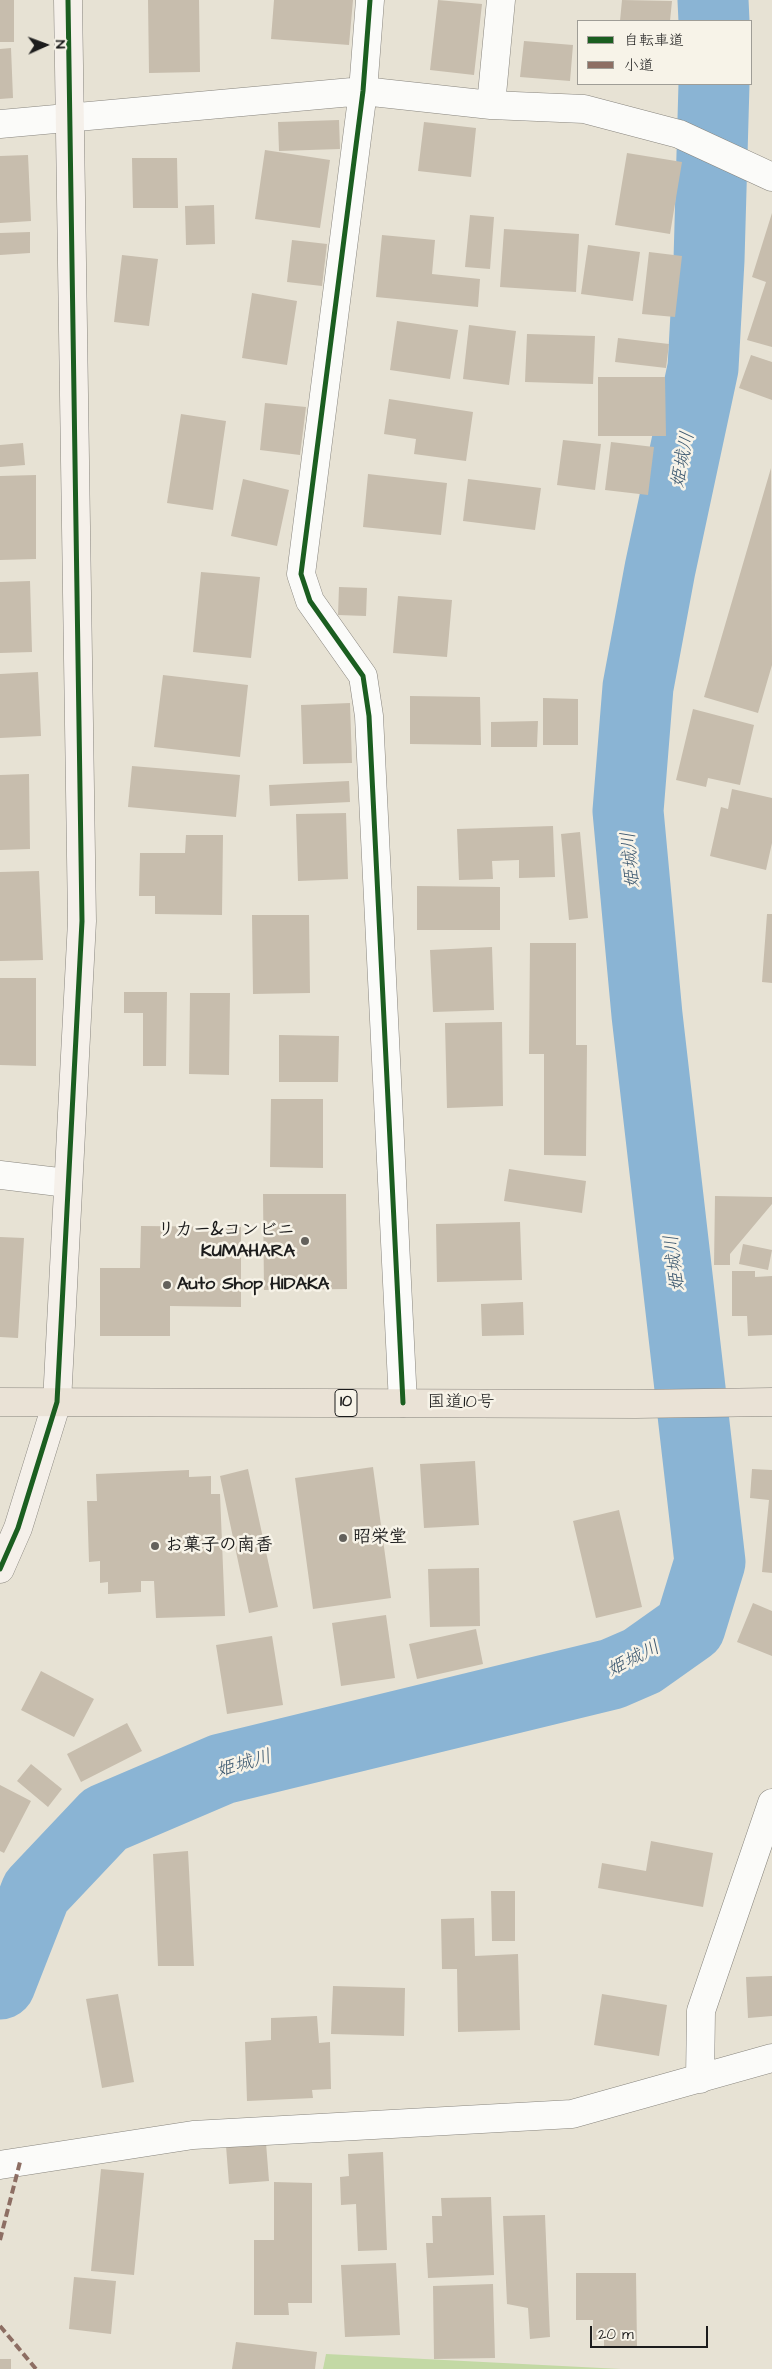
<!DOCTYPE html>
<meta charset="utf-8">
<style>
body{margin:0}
#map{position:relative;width:772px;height:2369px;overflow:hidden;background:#e7e2d4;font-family:"Architects Daughter","Klee One",sans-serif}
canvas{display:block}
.legend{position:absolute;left:577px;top:20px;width:175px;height:65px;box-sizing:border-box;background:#f7f3e8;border:1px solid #9f9d96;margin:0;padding:6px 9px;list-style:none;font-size:15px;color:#1c1c1c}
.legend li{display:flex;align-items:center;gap:10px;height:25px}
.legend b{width:25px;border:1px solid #9f9d96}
.north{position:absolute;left:20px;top:20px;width:50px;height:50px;-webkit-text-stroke:4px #f7f3e8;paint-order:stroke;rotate:88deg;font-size:14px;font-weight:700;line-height:20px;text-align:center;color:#1c1c1c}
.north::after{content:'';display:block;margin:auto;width:18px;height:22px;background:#1c1c1c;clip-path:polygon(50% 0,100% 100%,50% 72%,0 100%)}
.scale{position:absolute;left:590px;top:2326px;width:118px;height:22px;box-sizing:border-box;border:2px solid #1c1c1c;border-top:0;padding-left:6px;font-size:15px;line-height:18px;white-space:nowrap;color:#1c1c1c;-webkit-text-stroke:4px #f7f3e8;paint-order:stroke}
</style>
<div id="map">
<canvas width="772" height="2369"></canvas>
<ul class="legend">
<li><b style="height:6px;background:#1b5e20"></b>自転車道</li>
<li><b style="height:6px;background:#8d6e63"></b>小道</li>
</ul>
<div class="north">N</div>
<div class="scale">20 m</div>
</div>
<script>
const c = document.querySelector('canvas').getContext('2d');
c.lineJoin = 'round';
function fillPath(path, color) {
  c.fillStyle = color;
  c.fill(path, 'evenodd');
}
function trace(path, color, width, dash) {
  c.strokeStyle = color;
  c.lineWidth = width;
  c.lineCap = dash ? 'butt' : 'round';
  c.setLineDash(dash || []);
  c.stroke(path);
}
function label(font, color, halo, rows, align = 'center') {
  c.font = font + ' "Architects Daughter","Klee One",sans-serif';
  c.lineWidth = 5;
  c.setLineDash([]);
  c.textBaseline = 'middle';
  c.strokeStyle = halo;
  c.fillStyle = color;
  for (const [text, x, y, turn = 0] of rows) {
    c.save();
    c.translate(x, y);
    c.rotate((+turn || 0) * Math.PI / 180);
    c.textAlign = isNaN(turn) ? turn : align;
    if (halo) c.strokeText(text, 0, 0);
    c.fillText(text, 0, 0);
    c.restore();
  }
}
fillPath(new Path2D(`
 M326,2354L621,2369H323Z`), '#c3d9a5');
trace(new Path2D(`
 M713,0L714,21
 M0,1984L36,1892L105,1819L222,1769L612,1674L642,1661L690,1627L710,1562L647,1015L628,811L638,687L660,569L703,368L709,260L714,84`), '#8ab4d4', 71);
fillPath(new Path2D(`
 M0,0H14V42H0Z
 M148,0H199L200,72L149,73Z
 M274,0H353L349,45L271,39Z
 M438,0L482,4L474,75L430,70Z
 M622,0L672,1L670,21H620Z
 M524,41L573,45L570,81L520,77Z
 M11,48L13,98L0,99V49Z
 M339,120L340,149L279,151L278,122Z
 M424,122L476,128L471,177L418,171Z
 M265,150L330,160L320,228L255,219Z
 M627,153L682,162L670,234L615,225Z
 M28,155L31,221L0,223V156Z
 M132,158H177L178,208H133Z
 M214,205L215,244L186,245L185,206Z
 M772,213V347L747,340L766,282L752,277Z
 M470,215L494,217L490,269L465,267Z
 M504,229L579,234L576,292L500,287Z
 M30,232V253L0,255V233Z
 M382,235L435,240L432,274L480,279L478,307L376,297Z
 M292,240L327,244L322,286L287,282Z
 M588,245L640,252L633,301L581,294Z
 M649,252L682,256L675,317L642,314Z
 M122,255L158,259L149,326L114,322Z
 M252,293L297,301L287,365L242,358Z
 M397,321L458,330L450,379L390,370Z
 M469,325L516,331L509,385L463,379Z
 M527,334L595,336L593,384L525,382Z
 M618,338L669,344L666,368L615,362Z
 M751,355L772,362V400L739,388Z
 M598,377H665L666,436H598Z
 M389,399L473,412L466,461L414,454L416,439L384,434Z
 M265,403L306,407L300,455L260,450Z
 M181,414L226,421L213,510L167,503Z
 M563,440L601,444L595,490L557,485Z
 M611,442L654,447L648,495L605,490Z
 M23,443L25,465L0,467V445Z
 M771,468L772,665L758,713L704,697Z
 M368,474L447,483L441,535L363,527Z
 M36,475V559L0,560V476Z
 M243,479L289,490L277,546L231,536Z
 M468,479L541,488L535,530L463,521Z
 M201,572L260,577L251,658L193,652Z
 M30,581L32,652L0,653V582Z
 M339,587L367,588L366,616L338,615Z
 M398,596L452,600L447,657L393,653Z
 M38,672L41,736L0,738V674Z
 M163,675L248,685L240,757L154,747Z
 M410,696L480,697L481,745L410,744Z
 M543,698L578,699V745H543Z
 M350,703L352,763L303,764L301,705Z
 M693,709L754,725L740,785L708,778L706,787L676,780Z
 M538,721L537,747H491V722Z
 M132,766L240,775L236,817L128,807Z
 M29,774L30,849L0,850V775Z
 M349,781L350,802L270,806L269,785Z
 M732,789L772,798V843L766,870L710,856L721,807L728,809Z
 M346,813L348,879L298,881L296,814Z
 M553,826L555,877L519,878V860L492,861L493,879L459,880L457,829Z
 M580,832L588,918L569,920L561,834Z
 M186,835H223L222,915L155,914V896H139L140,853H185Z
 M39,871L43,960L0,961V872Z
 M417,886L500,887V930H417Z
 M767,914H772V983L762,982Z
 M252,915H309L310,993L253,994Z
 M530,943H576V1045H587L586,1156L544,1155V1054H529Z
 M492,947L494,1010L433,1012L430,950Z
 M0,978H36V1066L0,1065Z
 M124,992H167L166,1066H143V1013H124Z
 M190,993H230L229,1075L189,1074Z
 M502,1022L503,1106L447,1108L445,1023Z
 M279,1035L339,1036L338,1082H279Z
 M271,1099H323V1168L270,1167Z
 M509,1169L586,1181L582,1213L504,1201Z
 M263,1194H346L347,1289L264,1290Z
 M715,1196L772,1197V1204L730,1254V1265H714Z
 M520,1222L522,1280L437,1282L436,1224Z
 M141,1226L241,1227V1307L170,1306V1336H100V1268H140Z
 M0,1237L24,1238L18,1338L0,1337Z
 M743,1244L772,1250L768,1270L739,1264Z
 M732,1271H755V1277L772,1276V1335L748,1336L747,1316H732Z
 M523,1302L524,1335L482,1336L481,1304Z
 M475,1461L479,1525L424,1528L420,1464Z
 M373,1467L391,1598L313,1609L295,1478Z
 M248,1469L278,1607L249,1613L220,1476Z
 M752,1469L772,1470V1573L762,1572L769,1500L750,1498Z
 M189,1470V1477L211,1476V1494H220L225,1616L156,1618L154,1581H141V1592L108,1594V1582L100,1583V1561L89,1562L87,1501H97L96,1474Z
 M619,1510L642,1607L596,1618L573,1521Z
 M479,1568L480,1626L430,1627L428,1569Z
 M753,1603L772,1611V1656L737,1642Z
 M386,1615L395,1678L341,1686L332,1623Z
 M476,1629L483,1664L417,1679L409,1644Z
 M272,1636L283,1705L227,1714L216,1645Z
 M41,1671L94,1699L74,1737L21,1710Z
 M127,1723L142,1751L81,1782L67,1754Z
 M31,1764L62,1789L48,1807L17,1781Z
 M0,1785L31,1801L4,1853L0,1851Z
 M651,1841L713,1853L703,1907L598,1888L602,1863L646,1871Z
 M188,1851L194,1966H158L153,1854Z
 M491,1891H515V1941H492Z
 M474,1918L475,1956L518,1954L520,2030L458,2032L457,1969H442L441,1919Z
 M772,1976V2016L748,2018L746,1977Z
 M333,1986L405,1988L404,2036L331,2034Z
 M118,1994L134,2082L102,2088L86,1999Z
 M602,1994L667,2005L659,2056L594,2045Z
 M317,2016L319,2043L330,2042L331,2089L312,2090L313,2098L247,2101L245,2042L271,2040V2018Z
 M266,2143L269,2181L229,2184L226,2146Z
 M383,2152L387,2250L358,2251L356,2204L341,2205L340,2177L349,2176L348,2154Z
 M101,2169L144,2173L134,2275L91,2271Z
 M274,2182L312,2183V2303H288L289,2315H254V2240H274Z
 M491,2197L494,2275L428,2278L426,2243H433L432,2216H442L441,2198Z
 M545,2215L550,2337L530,2339L528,2308L507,2304L503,2216Z
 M396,2263L400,2335L345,2337L341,2265Z
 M576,2273H636L637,2348H604V2340H593V2320H576Z
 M74,2277L116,2281L111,2334L69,2329Z
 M493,2284L495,2358L434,2359L433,2286Z
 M236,2342L317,2352L315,2369H232Z
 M0,2359H11V2369H0Z`), '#c7bdad');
const street = new Path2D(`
 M370,0L363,91L301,574L310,601L363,676L369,716L403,1403
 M491,105L501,0
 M0,124L363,91L491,105L584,109L679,134L772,177
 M0,1175L67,1183
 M700,2079L701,2011L772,1803
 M0,2165L193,2135L572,2114L772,2058`);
const secondary = new Path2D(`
 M0,1569L18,1528L57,1402L82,921L68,0`);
const highway = new Path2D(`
 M0,1402L636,1404L772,1402`);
trace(street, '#88857e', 29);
trace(secondary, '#88857e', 29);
trace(highway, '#88857e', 29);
trace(street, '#fbfbf9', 28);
trace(secondary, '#f5f0ea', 28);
trace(highway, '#eae2d6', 28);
trace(new Path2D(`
 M0,2240L20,2162
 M0,2326L36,2369`), '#8d6e63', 4, [8, 4]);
trace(new Path2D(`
 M370,0L363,91L301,574L310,601L363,676L369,716L403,1403
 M0,1569L18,1528L57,1402L82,921L68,0`), '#1b5e20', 5);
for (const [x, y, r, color] of [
 [305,1241,5,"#63615c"],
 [167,1285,5,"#63615c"],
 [343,1538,5,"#63615c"],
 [155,1546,5,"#63615c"]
]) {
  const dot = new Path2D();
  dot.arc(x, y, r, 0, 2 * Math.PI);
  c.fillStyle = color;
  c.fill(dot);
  trace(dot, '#f7f3e8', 2);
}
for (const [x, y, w] of [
 [346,1403,22]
]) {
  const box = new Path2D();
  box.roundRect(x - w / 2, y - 13.5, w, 27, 4);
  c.fillStyle = '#f7f3e8';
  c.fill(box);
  trace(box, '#1c1c1c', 1);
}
label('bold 16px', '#1c1c1c', null, [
 ["10",346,1403]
]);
label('bold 18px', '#1c1c1c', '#f7f3e8', [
 ["リカー&コンビニ",295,1231,"right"],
 ["KUMAHARA",295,1252,"right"],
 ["Auto Shop HIDAKA",177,1285],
 ["昭栄堂",353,1538],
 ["お菓子の南香",165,1546]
], 'left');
label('18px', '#1c1c1c', '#f7f3e8', [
 ["国道10号",461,1403]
]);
label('italic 19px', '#3c586f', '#f7f3e8', [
 ["姫城川",684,460,-79],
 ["姫城川",632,860,-95],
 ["姫城川",676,1263,-97],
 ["姫城川",634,1660,-27],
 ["姫城川",244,1765,-16]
]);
</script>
